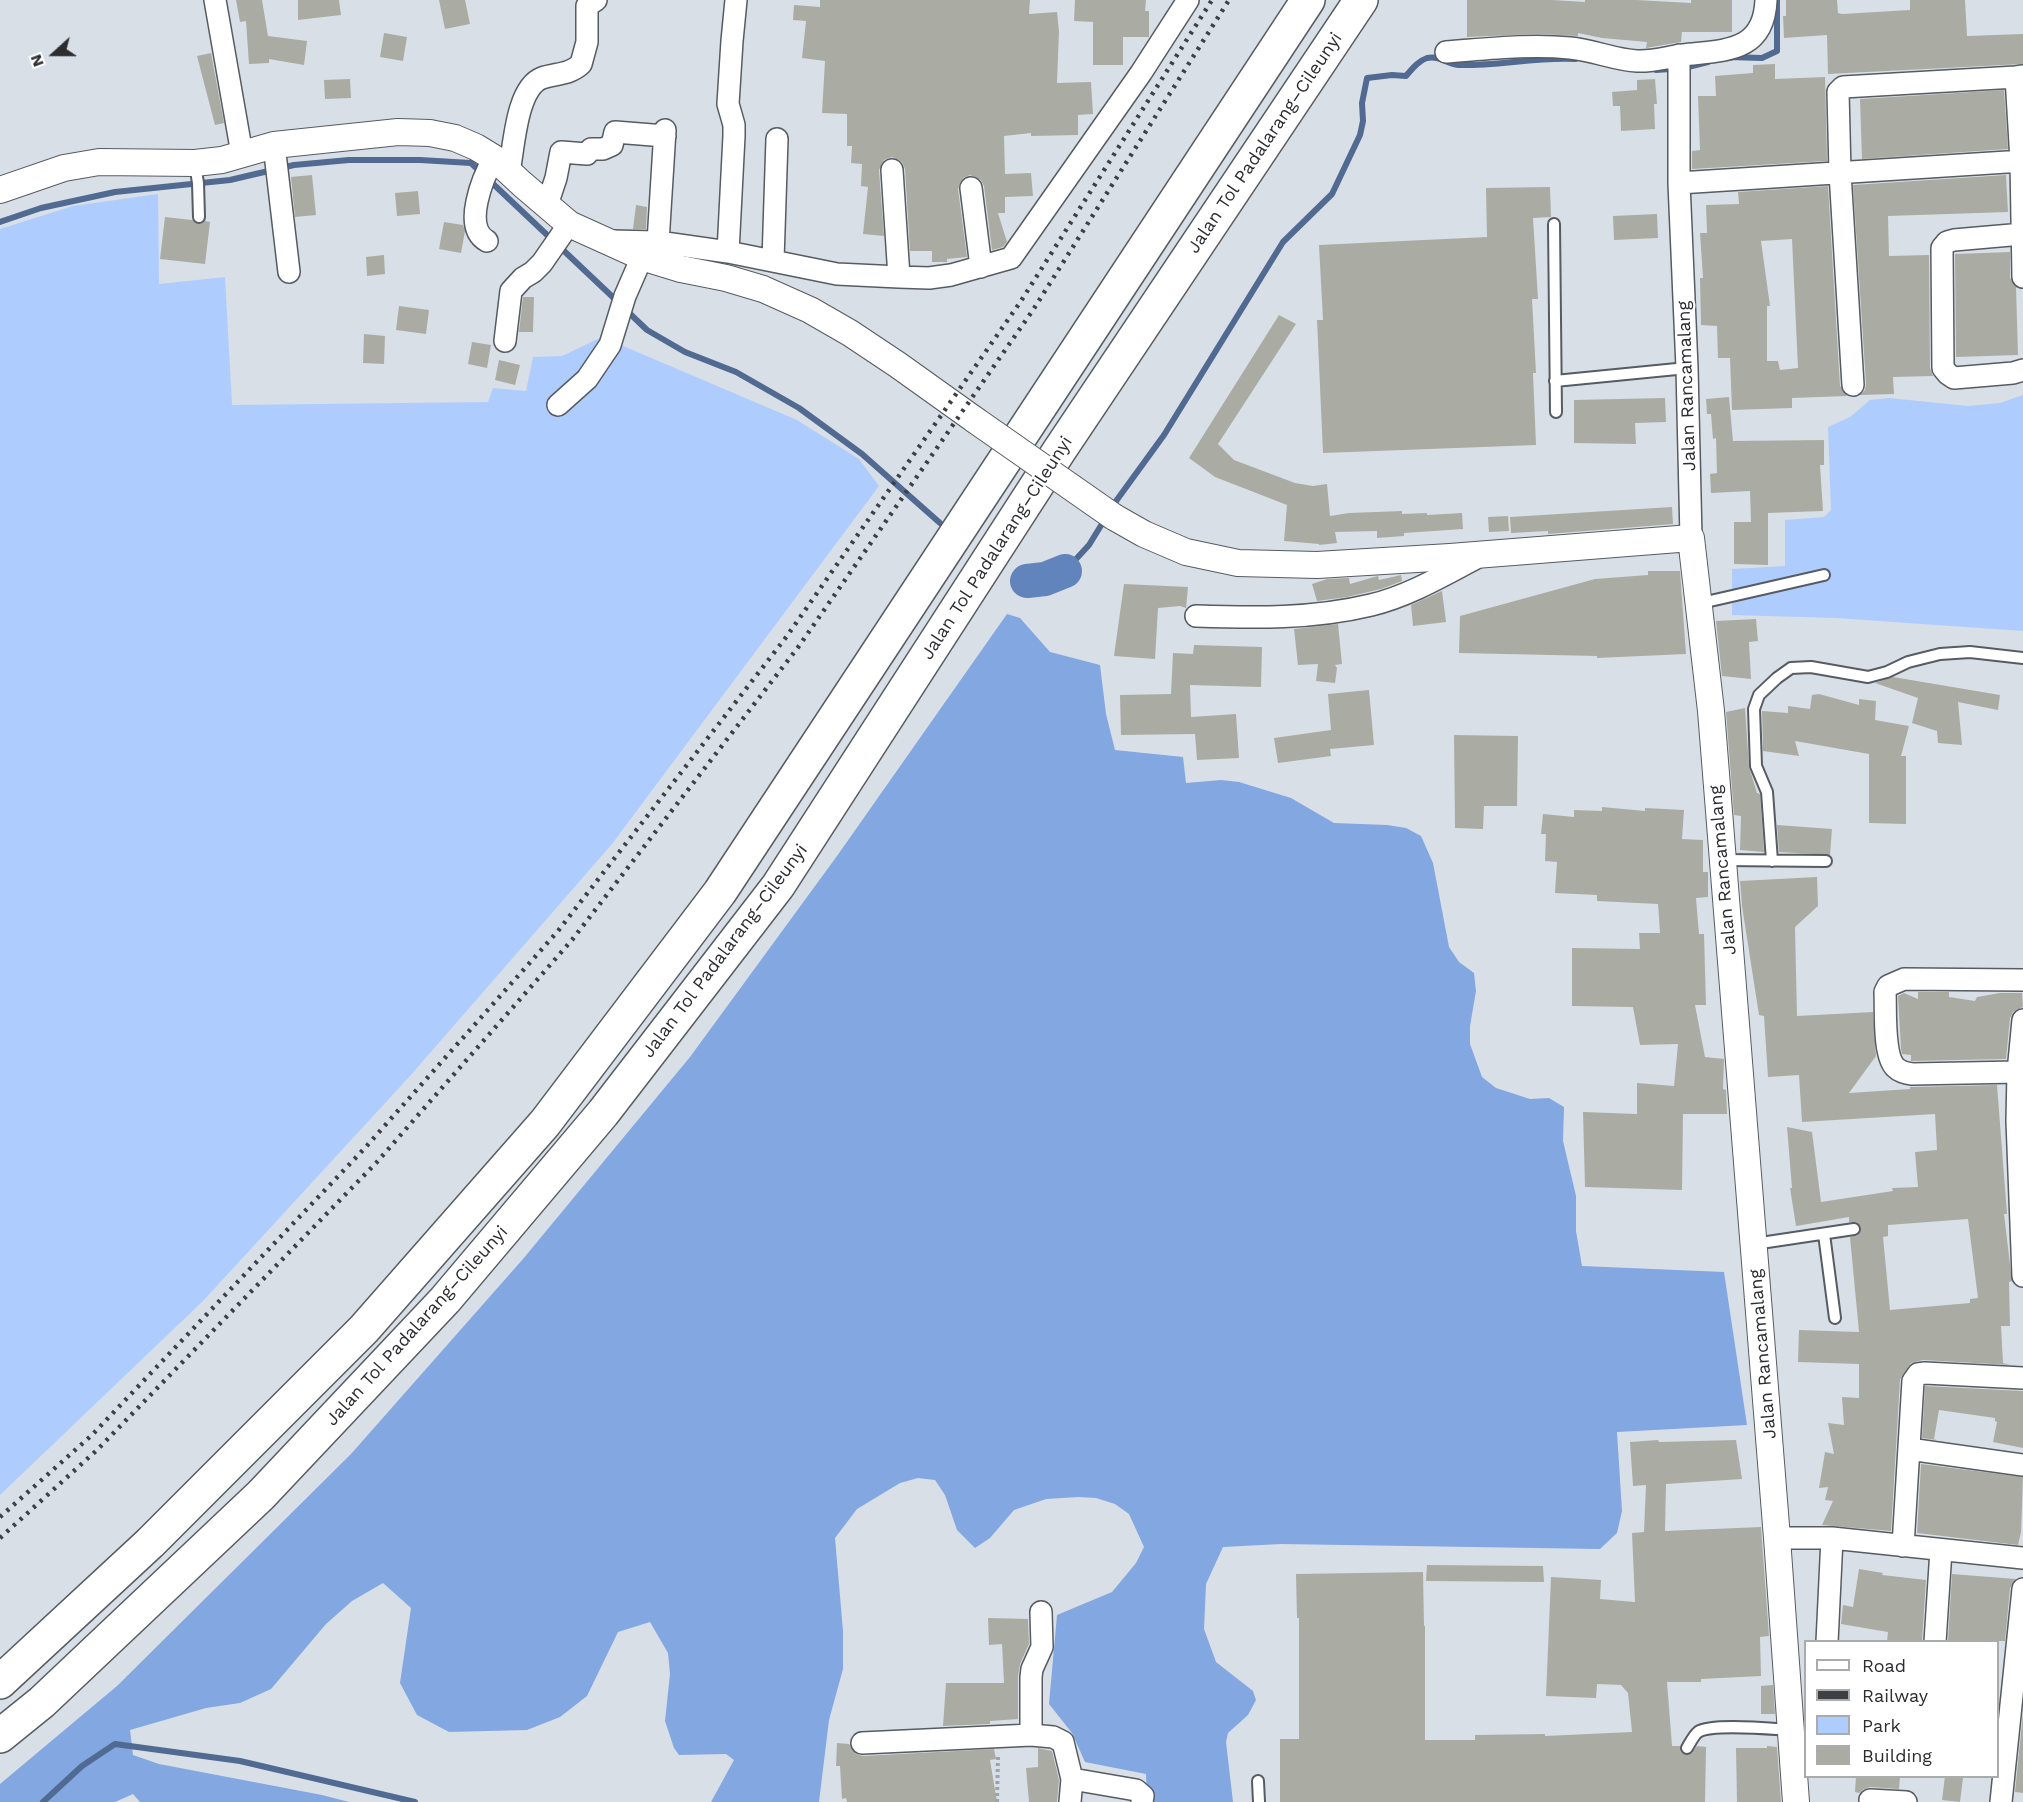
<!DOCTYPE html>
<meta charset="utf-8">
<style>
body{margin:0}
#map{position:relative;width:2023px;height:1802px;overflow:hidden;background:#d9dfe7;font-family:"Work Sans",sans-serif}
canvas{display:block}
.legend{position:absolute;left:1804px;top:1640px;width:195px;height:138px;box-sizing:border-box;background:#fff;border:2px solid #aaabac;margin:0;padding:8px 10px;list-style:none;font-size:18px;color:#2b2d30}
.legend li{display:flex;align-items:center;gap:12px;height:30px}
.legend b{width:30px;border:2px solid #aaabac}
.north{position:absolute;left:24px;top:24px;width:60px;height:60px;-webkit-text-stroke:4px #fff;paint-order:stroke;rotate:249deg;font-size:16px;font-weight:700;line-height:24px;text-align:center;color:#2b2d30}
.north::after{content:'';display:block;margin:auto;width:21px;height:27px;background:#2b2d30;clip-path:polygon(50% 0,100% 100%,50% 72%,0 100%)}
</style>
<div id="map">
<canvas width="2023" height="1802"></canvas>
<ul class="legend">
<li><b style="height:8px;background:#fff"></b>Road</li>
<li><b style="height:8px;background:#3d4043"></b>Railway</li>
<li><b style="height:16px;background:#aecdfe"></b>Park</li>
<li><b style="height:16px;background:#aaaca3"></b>Building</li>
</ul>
<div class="north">N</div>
</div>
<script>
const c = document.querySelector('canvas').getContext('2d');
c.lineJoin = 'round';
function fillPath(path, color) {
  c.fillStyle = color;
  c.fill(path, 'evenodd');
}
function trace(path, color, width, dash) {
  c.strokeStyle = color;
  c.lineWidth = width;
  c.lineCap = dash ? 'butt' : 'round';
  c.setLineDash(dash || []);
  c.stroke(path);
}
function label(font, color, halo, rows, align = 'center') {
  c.font = font + ' "Work Sans",sans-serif';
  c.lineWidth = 4.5;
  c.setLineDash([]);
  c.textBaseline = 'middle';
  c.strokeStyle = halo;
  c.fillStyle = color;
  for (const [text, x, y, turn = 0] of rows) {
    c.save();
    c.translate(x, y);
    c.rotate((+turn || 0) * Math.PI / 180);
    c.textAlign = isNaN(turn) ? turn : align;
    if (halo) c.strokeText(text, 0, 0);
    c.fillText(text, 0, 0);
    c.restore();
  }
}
fillPath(new Path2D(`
 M158,194L159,284L225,277L232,405L488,402L493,388L526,391L533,357L562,356L602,337L797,420L859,459L879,486L612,844L410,1076L203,1301L0,1495V229L73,206Z
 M2023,395V631L1836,618L1732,615V569L1785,566V520L1824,517L1831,510L1828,427L1850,417L1870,400L1889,398L1968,406L2000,403Z`), '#aecdfe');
fillPath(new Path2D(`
 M1007,614L1020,618L1050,652L1100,665L1106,714L1115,750L1183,757L1186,783L1221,780L1239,782L1291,798L1334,823L1387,825L1406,828L1421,836L1433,863L1449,947L1459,962L1474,973L1476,991L1470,1026V1044L1482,1077L1496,1088L1530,1099L1549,1098L1564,1107L1563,1141L1576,1196V1231L1582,1266L1724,1272L1747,1425L1617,1432L1622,1511L1617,1533L1600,1549L1281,1544L1223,1547L1206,1584L1204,1629L1216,1662L1253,1691L1256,1700L1248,1715L1228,1733L1226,1742L1233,1802H1147L1146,1774L1085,1762L1072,1733L1049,1704L1057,1615L1112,1592L1136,1563L1144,1547L1129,1514L1115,1504L1096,1498L1078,1497L1046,1499L1014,1510L990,1538L975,1548L957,1530L945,1495L935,1480L918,1478L900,1483L857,1509L835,1538L843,1631V1669L829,1720L819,1802H711L734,1760L726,1754L679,1755L674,1748L665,1721L670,1674L668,1653L650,1622L618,1632L587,1696L560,1717L527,1730L449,1732L417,1715L400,1683L411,1608L383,1583L352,1601L326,1624L271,1689L240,1703L206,1708L130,1730L133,1755L159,1764L322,1795L349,1802H140L133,1794L115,1802H0V1784L117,1686L351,1454L523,1259L690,1057L837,856Z`), '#82a7e1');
trace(new Path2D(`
 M1729,57L1762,58L1777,51V0
 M1656,70L1684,68L1708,62
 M0,222L41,208L115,192L230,180L294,165L349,160H420L471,163L618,302
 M625,309L647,330L685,352L736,372L799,408L862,454L940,523
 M1111,508L1164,435L1283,242L1332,194L1360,135L1363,121L1362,103L1367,78L1392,75L1406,76C1412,69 1418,61 1427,58C1439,55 1447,64 1458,65C1497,66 1536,57 1575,59
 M1065,571L1089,545L1105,519
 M43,1802L82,1766L115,1744L240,1761L415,1802`), '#516a92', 6);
trace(new Path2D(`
 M1027,581L1045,579L1065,571`), '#6184bc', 34);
fillPath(new Path2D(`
 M236,0H262L268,36L307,41L304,65L269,59V63L249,64L246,21L240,22Z
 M298,0H339L341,15L298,20Z
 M439,0H465L470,24L445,29Z
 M820,0H1030L1029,14L1057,12L1059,31L1057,83L1091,82L1093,114L1078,115V135L1031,136V133L1004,136L1005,174L1031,173L1033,196L1005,197V213H998L1007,242L1003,247L992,250L984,186L981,180L970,175L963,178L958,189L967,257L947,259V262H932V251H910L905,169L902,162L892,157L884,160L879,170L884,236L863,234L868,187L861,186L862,164L851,163L852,146H847V114L822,113L825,61L802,58L806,21L793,20L794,5L820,7Z
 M1075,0H1146L1145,11H1149V37H1123V65H1093V22L1074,21Z
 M1467,0H1552L1585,2V0H1636L1691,3V0H1732V32H1682L1681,42L1646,48L1647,42L1602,38L1578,33V36L1539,34L1467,37Z
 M1786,0H1837L1838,13L1842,14L1910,10V0H1965L1967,36L2023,34V64L1828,74L1827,35L1784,38L1783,16H1786Z
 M384,33L407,37L403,61L380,57Z
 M211,53L224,123L215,125L197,56Z
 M1775,64V79L1825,77L1827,161L1692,169V151L1700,150L1698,96H1716L1715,76L1753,73V65Z
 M350,79L351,98L325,99L324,80Z
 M1655,79L1657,104H1654L1655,129L1621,131L1620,106H1613L1612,92L1637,90V80Z
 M2004,90L2008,149L1862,159L1860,99Z
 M312,175L316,215L295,217L291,177Z
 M2006,175L2008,212L1888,216L1889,256L1929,255L1930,368L1933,376L1893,377L1894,394L1860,395L1865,390L1866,384L1853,185Z
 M1828,186L1840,386L1847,396L1792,398V408L1732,410L1730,358H1718L1717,326L1701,325L1700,278H1703L1700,233H1707L1706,205L1739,204L1738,192ZM1792,239L1798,368L1780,370L1778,361H1767V306H1770L1761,241Z
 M1550,187L1551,217L1533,218L1538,299H1532L1536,373H1533L1536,445L1323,453L1317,320H1323L1319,245L1487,237L1486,188Z
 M418,191L420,214L397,216L395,193Z
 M636,205L647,207L646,229H633Z
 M1657,214L1658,238L1614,240L1613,216Z
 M165,217L192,220L199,224L205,221L210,222L205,264L160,259Z
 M444,222L463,225L465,231L461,253L439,249Z
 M2010,252V278L2016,287L2018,355L1956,357L1955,254Z
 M384,255L385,274L367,276L366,257Z
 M523,297H534L533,332H519Z
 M399,306L429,310L426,334L396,330Z
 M1279,315L1296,324L1218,444L1234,460L1295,483L1313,486L1327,484L1330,516L1349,513L1402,511V514L1427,513V515L1462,513L1463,529L1404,533V536L1377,538V531L1335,532L1337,543L1319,545V544L1284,541L1287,505L1215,477L1189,458Z
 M364,334L385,336L384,364L363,363Z
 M472,342L491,345L487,368L468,364Z
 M499,360L520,365L515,385L495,380Z
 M1729,397L1733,441L1824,440V465H1820L1823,511L1768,513V565L1734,564V522H1751L1750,491L1711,493L1710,474L1717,473L1716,438L1713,439L1711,414H1707L1706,399Z
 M1665,398L1666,422L1635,423L1636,444L1574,443V400Z
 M1672,507L1673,524L1548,534V531L1511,533L1510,517Z
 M1508,516L1509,531L1489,532L1488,517Z
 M1648,571H1680L1686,654L1597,658V656L1459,653L1460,616L1595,579L1648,575Z
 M1401,575L1402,581L1381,589L1347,597L1317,601L1312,584L1327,579L1349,578L1350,584L1374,577L1378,576L1379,580Z
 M1124,584L1188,587L1186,608L1180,606L1158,608L1155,659L1114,656Z
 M1442,591L1446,622L1413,626L1411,605Z
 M1756,619L1758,641L1749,642L1751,679L1722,676L1716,621Z
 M1338,624L1342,664L1335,665L1337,668L1335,683L1316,681L1318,664L1298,665L1294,629Z
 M1194,645L1262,647L1261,687L1190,685L1191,717L1236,714L1239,758L1197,760L1195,734L1121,735L1120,695L1171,694L1173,653L1193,654Z
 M1893,677L2000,695L1998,710L1958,702L1962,745L1938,743L1937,731L1912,723L1918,698L1875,683Z
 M1369,690L1374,745L1330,749L1331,756L1278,763L1274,738L1331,730L1328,694Z
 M1819,694L1859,705V699L1876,701L1875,720L1909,726L1901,756H1906V824L1869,823V754L1795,741L1799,756L1763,751L1762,711L1788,713V706L1810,709L1812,695Z
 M1745,708L1749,767L1757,793L1760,794L1764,852L1740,850L1741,816L1734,815L1726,712Z
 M1454,735L1518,736L1517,806H1484L1483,829L1455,828Z
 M1602,807L1645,811V808L1684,810L1682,839L1703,840V872H1708V897L1696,898L1699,934H1704L1706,1005H1695L1705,1057L1724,1059L1723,1089L1726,1090L1727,1114H1683L1682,1190L1585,1187L1583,1112L1637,1114V1083L1674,1086L1678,1044L1640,1045L1633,1007L1572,1006V948L1640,949L1639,933H1660L1658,904L1597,901V895L1555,893L1557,862L1545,861L1546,834H1541L1543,814L1574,817V810L1602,811Z
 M1777,825L1832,829L1830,855L1779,852Z
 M1817,877L1818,906L1795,927L1797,1016L1873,1012L1876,1056L1849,1093L1910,1089V1087L1997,1085L2007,1214H2004L2012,1281L2009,1282L2010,1326H2001L2003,1363L2010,1365L1923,1360L1911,1363L1903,1374L1900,1380L1891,1531L1822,1525L1833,1501L1825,1500L1828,1487L1819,1488L1825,1452L1834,1454L1828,1423L1844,1425L1842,1397L1859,1398V1364L1798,1362L1799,1330L1859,1332L1850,1237L1858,1235L1861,1228L1857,1222H1849V1217L1796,1226L1790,1188H1792L1787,1127L1812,1132L1821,1202L1893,1191L1892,1188L1918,1187L1915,1152L1937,1150L1935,1114L1802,1122L1799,1075L1768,1077L1764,1016L1759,1015L1742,906L1740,881ZM1968,1219L1978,1298L1970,1299V1303L1890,1310L1883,1237L1888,1236V1225Z
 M1918,992H1949V997L1975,1001L1977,997L2000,993H2022L2023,1007L2013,1012L2010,1018L2006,1059L1911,1061V1055L1902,1054L1901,1049L1898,996L1904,993L1918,999Z
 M1925,1386L2023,1391V1448L1993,1442L1997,1422L1995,1421V1418L1939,1410L1934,1439L1937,1440L1922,1438Z
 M1658,1440L1659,1442L1736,1440L1742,1479L1666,1484L1665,1531L1761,1527L1769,1636L1760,1637L1761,1676L1701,1679V1682H1667L1672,1746H1680L1681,1752L1686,1755L1691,1754L1697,1746L1706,1747L1705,1802H1280V1739H1299V1618H1297L1296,1574L1423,1572L1424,1626H1425V1740H1475V1735L1545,1734V1736L1632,1732L1628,1693L1621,1685L1597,1684L1596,1698L1546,1696L1551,1577L1601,1580L1600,1599L1635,1602L1632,1533L1644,1532L1646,1485L1633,1486L1630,1442Z
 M1921,1464L2023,1477L2021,1532L2018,1545L1917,1533Z
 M1427,1565L1543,1566L1544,1582L1426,1581Z
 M1859,1569L1883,1573L1882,1575L1926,1580L1922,1641H1887L1888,1632L1841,1624L1843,1605L1853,1607Z
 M1952,1574L2016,1579L2010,1588L2005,1641H1948Z
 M988,1618L1028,1619L1029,1644L1020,1664L1018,1676V1719L990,1721V1724L943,1726L946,1683H1004L1002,1644L989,1645Z
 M1773,1685L1775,1714H1761V1686Z
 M2023,1713V1793L2015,1792Z
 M837,1743L849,1744L856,1754L863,1756L994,1749L996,1759L990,1760L997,1802H847L846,1798L842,1799L840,1766H836Z
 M1767,1746L1777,1747L1781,1802H1737L1736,1748H1767Z
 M1038,1748L1052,1751L1059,1780L1057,1802H1029L1026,1768L1038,1767Z
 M1856,1776H1900L1899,1789L1870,1787L1864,1789L1859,1793L1855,1792Z
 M1945,1776L1963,1778L1960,1802L1942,1800Z`), '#aaaca3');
const service = new Path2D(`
 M195,164L198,183L199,217
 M1554,224L1556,412
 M1555,381L1687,368
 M1697,604L1824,575
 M1723,860L1826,861
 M1772,861L1767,792L1756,766L1754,709L1759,695L1777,678L1791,668L1811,667L1868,677L1887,672L1908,662L1940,654L1970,652L2023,658
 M1824,1234L1835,1318
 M1754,1244L1854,1229
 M1687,1748C1690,1743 1694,1735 1698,1732C1712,1723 1772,1729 1791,1730
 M1258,1781L1259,1802`);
const minor = new Path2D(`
 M215,0L242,154
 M1446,52C1487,49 1529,44 1570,48C1593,50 1615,60 1637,61C1652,62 1668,57 1683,55C1724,50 1764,53 1766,0
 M1679,55V183L1687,368L1691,538
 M2023,76L2016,77L2021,161L2023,277
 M274,145L289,272
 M892,170L899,277
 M509,172C514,148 516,88 542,78C557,73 569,75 581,64L587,42V6L596,0
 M1679,183L2023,161
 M971,188L981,267
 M547,205L556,178L561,152L587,154L591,149H603L612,145L615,132L665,136
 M2023,234L1954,240L1947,242L1942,248L1943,368L1948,374L1954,378L2013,373L2023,370
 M487,241C462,227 483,177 494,158
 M610,241L658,242L728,252L837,274L899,277L929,278L951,275L1011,258L1141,73L1188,0
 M658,242L665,130
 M728,252L734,136V125L728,104L732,41L736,0
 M773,260L777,139
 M505,341L511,291L523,278L533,272L542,263L569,224
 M1853,385L1840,173L1838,92L1843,87L2016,77
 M558,405L587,379L610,345L625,296L642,257
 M1196,616C1255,618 1313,619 1371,605C1409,596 1446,574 1480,556
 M2023,1020L2018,1072L2017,1121L2023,1276
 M2018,1072L1912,1074C1905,1073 1900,1072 1895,1067C1883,1054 1886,1010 1885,992L1888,986L1904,979L2023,980
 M1909,1449L2023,1465
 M1777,1538H1832L2023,1558
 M1903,1546L1913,1381L1918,1374L1925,1373L2023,1378
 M1041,1612L1042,1647L1032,1669L1031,1677V1735L1053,1737L1063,1742L1072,1779L1136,1790L1143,1796L1142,1802
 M1827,1642L1832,1538
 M1935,1642L1941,1550
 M862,1743L1031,1735
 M1870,1800L1906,1802
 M1070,1802L1072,1779
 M2001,1802L2023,1589`);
const tertiary = new Path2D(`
 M0,190L64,168L99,162L195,163L222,160L274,145L398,132L430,133L455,138L476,147L494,158L522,184L569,224L642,257L681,269L726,278L763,289L810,310L850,333L898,365L975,420
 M1114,517L1144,534L1186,552L1238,563L1317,565L1450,557L1691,538L1711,711L1777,1538L1796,1802`);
const motorway = new Path2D(`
 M0,1682L150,1543L364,1329L545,1123L720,892L1308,0
 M0,1736L42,1702L261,1495L445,1300L603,1113L778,886L1059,451L1361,0`);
trace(service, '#575b62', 14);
trace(minor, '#575b62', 24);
trace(tertiary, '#575b62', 28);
trace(motorway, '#575b62', 36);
trace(new Path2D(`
 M997,1802L998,1755`), '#9ea3a9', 4, [3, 3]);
trace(service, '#fff', 10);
trace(minor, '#fff', 21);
trace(tertiary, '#fff', 26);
trace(motorway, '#fff', 33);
trace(new Path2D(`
 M0,1517L92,1435L364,1149L558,931L787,636L1021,301L1212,0
 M0,1538L97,1450L376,1163L572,940L799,646L1033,310L1229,0`), '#3d4043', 4.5, [3, 6]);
const tertiaryBridge = new Path2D(`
 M975,420L1114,517`);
trace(tertiaryBridge, '#575b62', 28, []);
trace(tertiaryBridge, '#fff', 26);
label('18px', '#2b2d30', '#fff', [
 ["Jalan Tol Padalarang–Cileunyi",1265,143,-56],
 ["Jalan Rancamalang",1687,386,-92],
 ["Jalan Tol Padalarang–Cileunyi",997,548,-57],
 ["Jalan Rancamalang",1723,870,-95],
 ["Jalan Tol Padalarang–Cileunyi",725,951,-53],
 ["Jalan Tol Padalarang–Cileunyi",417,1326,-48],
 ["Jalan Rancamalang",1763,1354,-95]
]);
</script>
